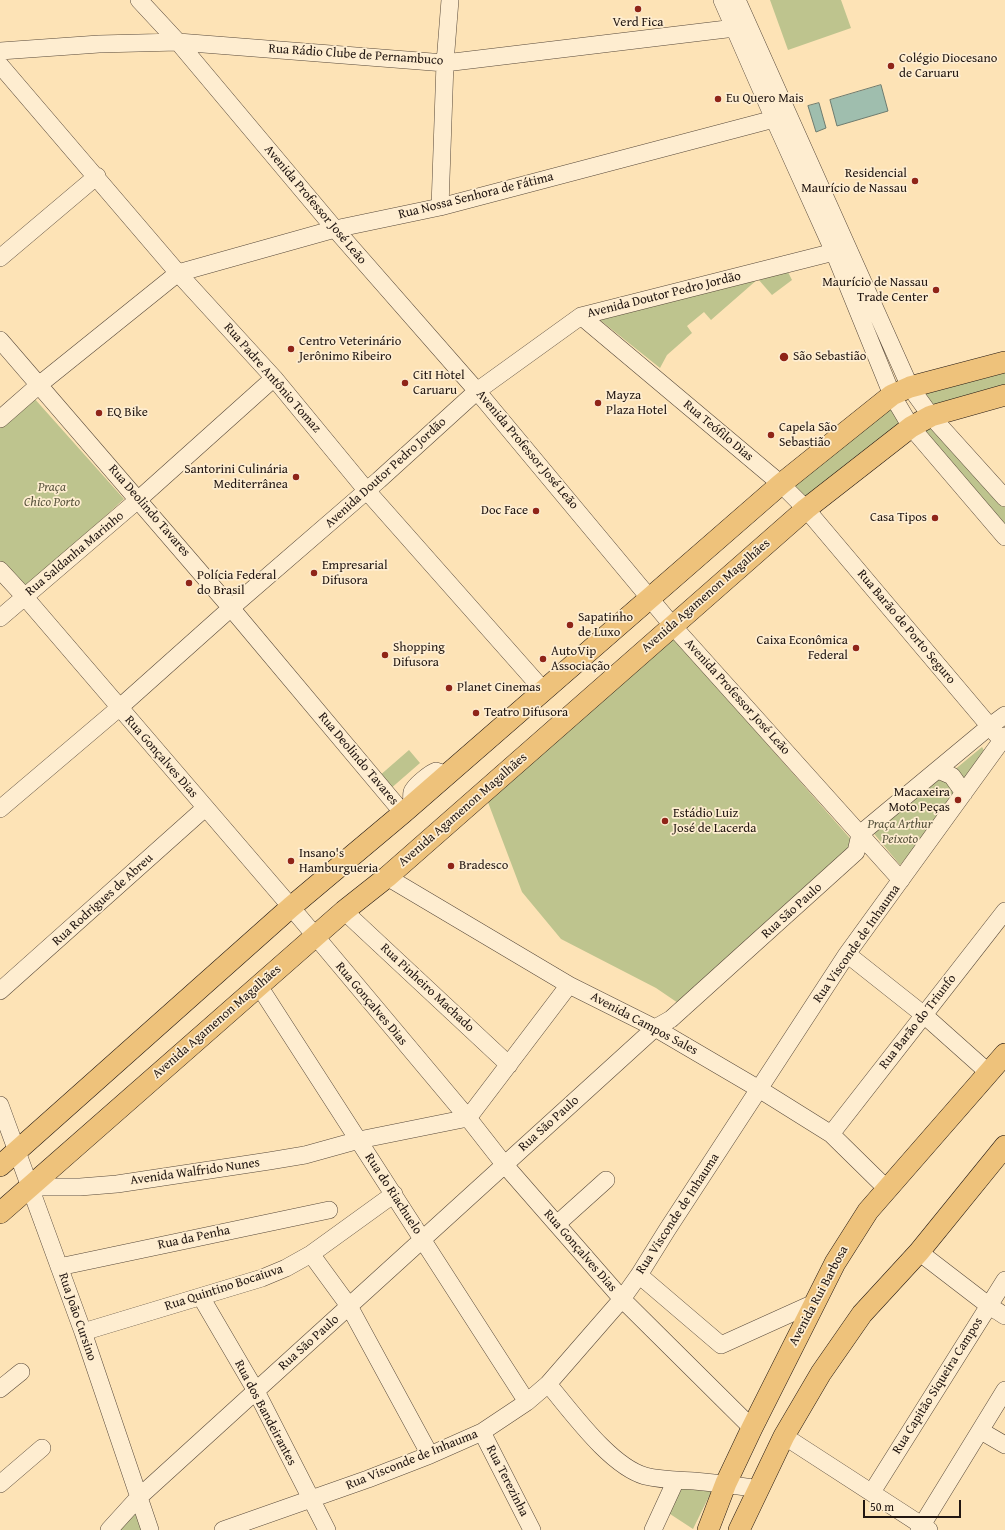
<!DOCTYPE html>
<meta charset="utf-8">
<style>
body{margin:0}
#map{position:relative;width:1005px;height:1530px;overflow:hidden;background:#fde3b6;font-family:"Gentium Book Plus",serif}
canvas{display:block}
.scale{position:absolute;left:863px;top:1500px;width:98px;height:18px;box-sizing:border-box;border:2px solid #211611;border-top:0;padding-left:5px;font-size:12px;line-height:14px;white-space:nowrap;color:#211611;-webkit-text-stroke:3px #feedd0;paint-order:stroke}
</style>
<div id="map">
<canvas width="1005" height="1530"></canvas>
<div class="scale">50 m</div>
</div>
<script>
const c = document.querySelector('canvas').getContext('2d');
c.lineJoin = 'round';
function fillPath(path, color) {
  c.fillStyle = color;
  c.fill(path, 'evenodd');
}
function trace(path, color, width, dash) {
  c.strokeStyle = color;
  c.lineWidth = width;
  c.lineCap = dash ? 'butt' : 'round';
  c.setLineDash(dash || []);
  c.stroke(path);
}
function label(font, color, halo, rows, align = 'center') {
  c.font = font + ' "Gentium Book Plus",serif';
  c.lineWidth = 3.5;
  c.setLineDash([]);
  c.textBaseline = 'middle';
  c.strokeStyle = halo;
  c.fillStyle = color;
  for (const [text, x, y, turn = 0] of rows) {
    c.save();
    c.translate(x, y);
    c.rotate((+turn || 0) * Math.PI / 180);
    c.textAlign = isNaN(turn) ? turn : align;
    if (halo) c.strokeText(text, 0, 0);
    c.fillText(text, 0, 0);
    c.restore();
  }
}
fillPath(new Path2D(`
 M770,0H841L851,28L788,50Z
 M786,268L792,280L772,295L758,279L711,320L704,312L687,326L692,333L667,355L660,368L595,316Z
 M1005,369V389L932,410L918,393Z
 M33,397L124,499L22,592L0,569V427Z
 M892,404L900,426L806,500L794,484Z
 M931,421L1005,504V529L916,428Z
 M673,637L855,844L681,1005L656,988L561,939L522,892L486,797Z
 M982,747L985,752L962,782L953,771Z
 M409,750L420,763L389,790L378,777Z
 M936,777L952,784L954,800L900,865L871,830Z
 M716,1482L693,1529L667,1512L680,1486Z
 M137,1510L143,1530H102Z`), '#bec48e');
const water = new Path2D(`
 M881,85L888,111L837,126L830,100Z
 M819,103L826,128L816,132L808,106Z`);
fillPath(water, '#9fbeae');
trace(water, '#6d7b6f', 1);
const minor = new Path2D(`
 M139,0L178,42L335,229L477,391L672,625L901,880
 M722,0L774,119L834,252L892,395L911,427L1005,537
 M737,0L910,387L931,416L1005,498
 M0,51L99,44L178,42L445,63L735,28
 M0,65L178,273L274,378L367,491L544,691
 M440,207L445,63L450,0
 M0,258L97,176
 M581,316L781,484L806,509L997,735
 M0,340L231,608L403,813
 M0,419L40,384L178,273L335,229L440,207L774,119
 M0,570L24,596L291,907L468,1118L504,1164L622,1299L752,1428
 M0,618L139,499L274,378
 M938,770L952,776L964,793
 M412,806C412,802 411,796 412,792C414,786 430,773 436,771L448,775
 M0,809L119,708L231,608L379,480L477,391L581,316L834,252
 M387,877L569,985L655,1028L759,1089L831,1134L887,1189
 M344,911L509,1065
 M847,954L924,1015L989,1073
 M259,986L527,1402
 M0,991L205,808
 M0,1105L83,1332L150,1530
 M831,1134L1005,911
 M29,1187H80L117,1184L269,1161L305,1155L359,1140L468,1118L569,985
 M557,1224L606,1180
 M919,1252L988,1305L1005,1316
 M311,1254L349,1306L430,1455
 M59,1267L329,1210
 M639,1275L721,1345L814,1303
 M201,1297L256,1391L327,1530
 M83,1332L262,1278L286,1268L311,1254L394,1194
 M548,1384C572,1412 610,1466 645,1476C661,1480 678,1480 694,1481C715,1483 736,1485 758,1489
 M0,1389L21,1372
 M981,1431L1005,1445
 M482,1432L532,1530
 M784,1436L929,1530
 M0,1484L42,1448
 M872,1492L1005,1280
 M109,1530L138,1498L655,1028L671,1019L856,852L860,834L990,726L1005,715
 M223,1530L368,1479L430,1455L482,1432L527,1402L548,1384L622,1299L639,1275L667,1230L847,954L1005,736
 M653,1530L676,1480
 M919,1530L1005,1390`);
const major = new Path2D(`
 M0,1166L291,907L403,813L781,484L892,395L910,387L1005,362
 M0,1213L344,911L387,877L806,509L911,427L931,416L1005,395
 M708,1530L726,1483L752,1428L835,1263L868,1211L1005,1054
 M739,1530L784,1436L821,1373L862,1314L919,1252L1005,1146`);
trace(minor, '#58493a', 18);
trace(major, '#211611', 22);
trace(minor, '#feedd0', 17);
trace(major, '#eec27b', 21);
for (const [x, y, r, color] of [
 [638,9,4,"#8f2418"],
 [891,66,4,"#8f2418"],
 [718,99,4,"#8f2418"],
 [915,181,4,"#8f2418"],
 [936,290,4,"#8f2418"],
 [291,349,4,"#8f2418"],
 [784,357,5,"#8f2418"],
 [405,383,4,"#8f2418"],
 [598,403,4,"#8f2418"],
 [99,413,4,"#8f2418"],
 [771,435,4,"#8f2418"],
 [296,477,4,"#8f2418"],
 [536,511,4,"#8f2418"],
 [935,518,4,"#8f2418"],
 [314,573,4,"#8f2418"],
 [189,583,4,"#8f2418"],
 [570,625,4,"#8f2418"],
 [856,648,4,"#8f2418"],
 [385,655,4,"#8f2418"],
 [543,659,4,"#8f2418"],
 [449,688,4,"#8f2418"],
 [476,713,4,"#8f2418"],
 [958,800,4,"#8f2418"],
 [665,821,4,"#8f2418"],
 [291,861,4,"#8f2418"],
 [451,866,4,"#8f2418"]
]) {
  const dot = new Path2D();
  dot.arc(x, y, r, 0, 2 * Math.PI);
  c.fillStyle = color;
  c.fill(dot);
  trace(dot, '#feedd0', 1.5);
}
label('13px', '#211611', '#feedd0', [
 ["Verd Fica",638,23,"center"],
 ["Colégio Diocesano",899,59],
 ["de Caruaru",899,74],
 ["Eu Quero Mais",726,99],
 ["Residencial",907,174,"right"],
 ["Maurício de Nassau",907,189,"right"],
 ["Maurício de Nassau",928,283,"right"],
 ["Trade Center",928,298,"right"],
 ["Centro Veterinário",299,342],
 ["Jerônimo Ribeiro",299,357],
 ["São Sebastião",793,357],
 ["CitI Hotel",413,376],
 ["Caruaru",413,391],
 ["Mayza",606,396],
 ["Plaza Hotel",606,411],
 ["EQ Bike",107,413],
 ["Capela São",779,428],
 ["Sebastião",779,443],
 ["Santorini Culinária",288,470,"right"],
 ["Mediterrânea",288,485,"right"],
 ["Doc Face",528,511,"right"],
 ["Casa Tipos",927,518,"right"],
 ["Empresarial",322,566],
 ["Difusora",322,581],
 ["Polícia Federal",197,576],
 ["do Brasil",197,591],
 ["Sapatinho",578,618],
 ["de Luxo",578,633],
 ["Caixa Econômica",848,641,"right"],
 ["Federal",848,656,"right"],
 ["Shopping",393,648],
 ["Difusora",393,663],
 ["AutoVip",551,652],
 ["Associação",551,667],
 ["Planet Cinemas",457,688],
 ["Teatro Difusora",484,713],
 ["Macaxeira",950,793,"right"],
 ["Moto Peças",950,808,"right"],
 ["Estádio Luiz",673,814],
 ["José de Lacerda",673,829],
 ["Insano's",299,854],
 ["Hamburgueria",299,869],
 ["Bradesco",459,866]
], 'left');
label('13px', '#211611', '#feedd0', [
 ["Rua Rádio Clube de Pernambuco",356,55,4],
 ["Rua Nossa Senhora de Fátima",476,196,-14],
 ["Avenida Professor José Leão",315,205,50],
 ["Avenida Doutor Pedro Jordão",664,295,-14],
 ["Rua Padre Antônio Tomaz",272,378,49],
 ["Rua Teófilo Dias",718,431,40],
 ["Avenida Professor José Leão",527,450,50],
 ["Avenida Doutor Pedro Jordão",386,473,-42],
 ["Rua Deolindo Tavares",149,511,49],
 ["Rua Saldanha Marinho",75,554,-40],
 ["Avenida Agamenon Magalhães",706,596,-41],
 ["Rua Barão de Porto Seguro",906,627,50],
 ["Avenida Professor José Leão",737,697,48],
 ["Rua Gonçalves Dias",161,757,49],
 ["Rua Deolindo Tavares",358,759,50],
 ["Avenida Agamenon Magalhães",463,810,-41],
 ["Rua Rodrigues de Abreu",103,900,-42],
 ["Rua São Paulo",792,911,-42],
 ["Rua Visconde de Inhauma",857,944,-55],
 ["Rua Pinheiro Machado",427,988,43],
 ["Rua Gonçalves Dias",371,1004,50],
 ["Avenida Agamenon Magalhães",217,1022,-41],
 ["Rua Barão do Triunfo",918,1022,-52],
 ["Avenida Campos Sales",644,1024,28],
 ["Rua São Paulo",549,1124,-42],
 ["Avenida Walfrido Nunes",195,1172,-8],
 ["Rua do Riachuelo",393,1194,57],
 ["Rua Visconde de Inhauma",678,1214,-57],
 ["Rua da Penha",194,1238,-12],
 ["Rua Gonçalves Dias",580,1251,49],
 ["Rua Quintino Bocaiuva",224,1288,-18],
 ["Avenida Rui Barbosa",819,1296,-62],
 ["Rua João Cursino",77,1317,71],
 ["Rua São Paulo",309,1343,-42],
 ["Rua Capitão Siqueira Campos",938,1386,-58],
 ["Rua dos Bandeirantes",265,1413,62],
 ["Rua Visconde de Inhauma",412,1460,-22],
 ["Rua Terezinha",507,1481,63]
]);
label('italic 13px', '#58533d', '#feedd0', [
 ["Praça",52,488],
 ["Chico Porto",52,503],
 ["Praça Arthur",900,825],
 ["Peixoto",900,840]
]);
</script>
